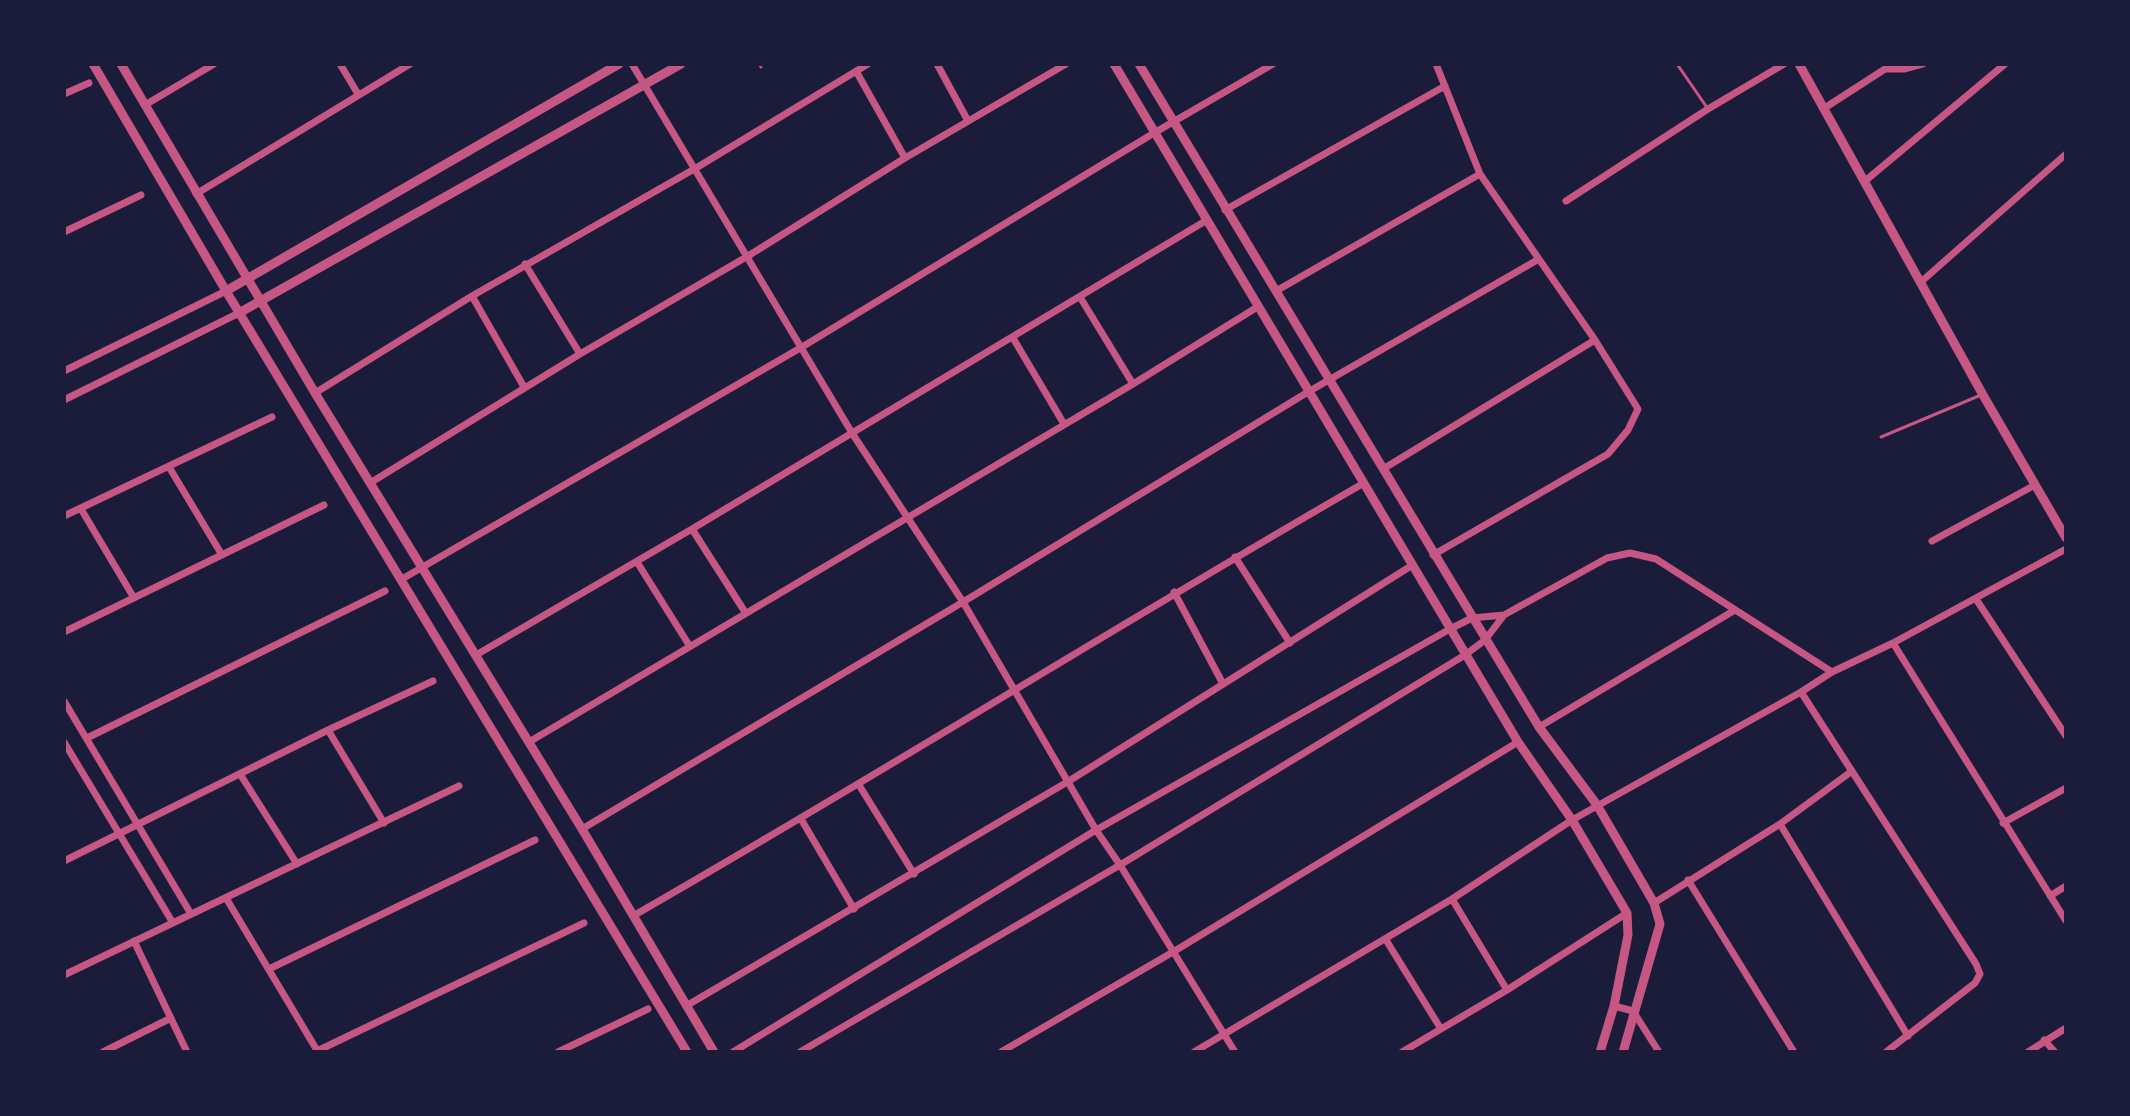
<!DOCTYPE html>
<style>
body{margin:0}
#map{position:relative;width:2130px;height:1116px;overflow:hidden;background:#1b1b3a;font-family:"DejaVu Sans",sans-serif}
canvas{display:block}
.frame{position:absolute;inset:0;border:66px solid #1b1b3a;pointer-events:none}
</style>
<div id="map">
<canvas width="2130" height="1116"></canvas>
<div class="frame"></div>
</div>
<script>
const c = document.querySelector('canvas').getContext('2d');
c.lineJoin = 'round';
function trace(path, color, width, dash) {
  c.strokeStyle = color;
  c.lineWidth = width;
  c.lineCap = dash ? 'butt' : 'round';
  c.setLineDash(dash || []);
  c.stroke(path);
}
trace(new Path2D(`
 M759,64L761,67
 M1677,64L1708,109
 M1881,437L1981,395`), '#c65784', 3);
trace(new Path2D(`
 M340,64L358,94
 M632,64L852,433L963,602L1096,830L1120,865L1235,1052
 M937,64L968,121
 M856,71L905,158
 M64,94L89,83
 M145,105L214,64
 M1823,109L1885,69H1905L1923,64
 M1865,181L2005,64
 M196,194L410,64
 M1566,201L1708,109L1784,64
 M1225,210L1445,86
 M64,232L141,195
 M525,264L580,354
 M1922,281L2066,154
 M1276,291L1480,174
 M472,296L524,387
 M1080,297L1133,384
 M1013,338L1064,424
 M64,371L226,291
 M315,393L472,296L696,168L868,64
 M64,400L239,313
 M169,467L222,555
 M1383,469L1595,340
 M370,483L580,354L748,256L905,158L1066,64
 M81,509L134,598
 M64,516L272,417
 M692,529L745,612
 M1932,541L2035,485
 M1433,555L1608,454L1628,430L1638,409L1595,340L1480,174L1436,64
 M1235,557L1290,643
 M637,562L689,645
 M402,579L802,347L1154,133L1273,64
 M1174,592L1222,682
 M1976,599L2066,736
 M64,632L324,505
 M1893,643L2066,921
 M476,655L692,529L1207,220
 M1801,692L1976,964L1980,974L1975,983L1886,1052
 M64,701L191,914
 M1539,727L1735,610
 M328,730L384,823
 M87,738L385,591
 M64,742L173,923
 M529,742L1133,384L1259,306
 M240,774L297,864
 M859,785L914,874
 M801,819L854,909
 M2003,823L2066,788
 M1780,824L1908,1036
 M582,829L963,602L1308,392L1539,259
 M64,861L328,730L433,681
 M1688,880L1794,1052
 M2050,896L2066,886
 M226,898L318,1052
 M1452,899L1507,990
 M1654,903L1780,824L1852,771
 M633,916C879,775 1119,624 1364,483
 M1386,940L1441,1029
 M134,941L187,1052
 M269,969L535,840
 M64,975L459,786
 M686,1006L1069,781L1411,566
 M1614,1006L1633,1011L1659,1052
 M2044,1040L2055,1052
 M317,1051L584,923
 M103,1052L171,1018
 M558,1052L648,1009
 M733,1052L1096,830L1450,629L1472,618L1504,615L1607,558L1630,553L1656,559L1832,672
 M800,1052L1120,865L1465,655L1485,640L1504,615
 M1001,1052L1173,952L1518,742
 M1194,1052L1452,899L1572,820L1801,692L1832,672L1893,643L2066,549
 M1402,1052L1507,990L1627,913
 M2028,1052L2066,1028`), '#c65784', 7);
trace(new Path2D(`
 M93,64L226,291L687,1052
 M121,64L315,393L582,829L714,1052
 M1114,64L1518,742L1572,820L1627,913L1628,935L1614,1006L1600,1052
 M1139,64L1539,727L1597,805L1654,903L1660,924L1623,1052
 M1799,64L1983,395L2066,538
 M226,291L619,64
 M239,313L681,64`), '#c65784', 9);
</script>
